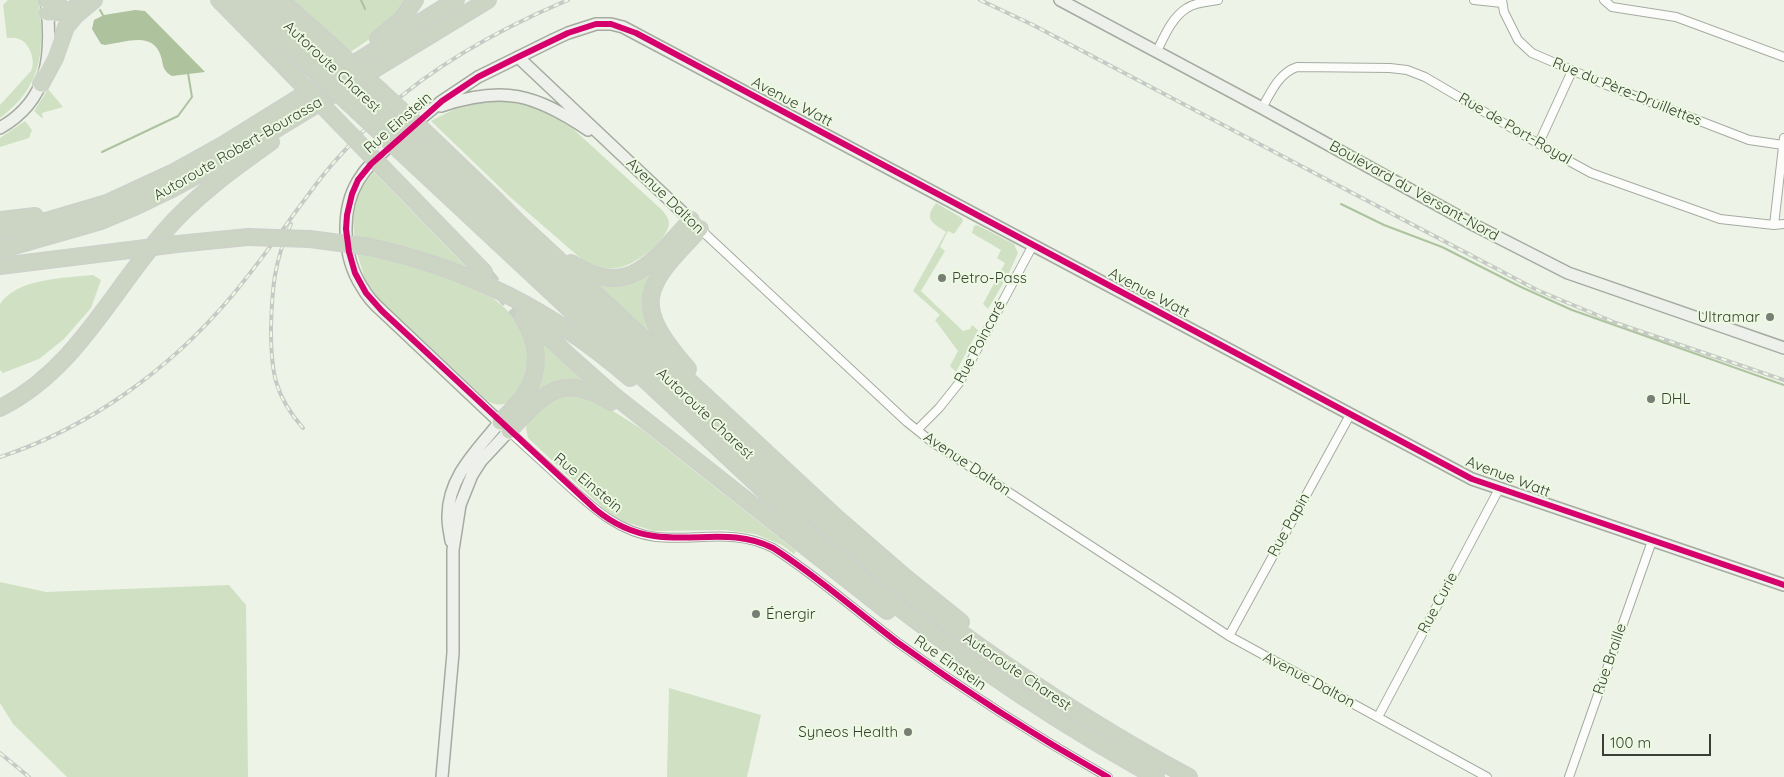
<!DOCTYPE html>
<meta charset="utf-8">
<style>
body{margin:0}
#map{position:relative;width:1784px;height:777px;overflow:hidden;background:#edf4e7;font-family:Quicksand,sans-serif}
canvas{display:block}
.scale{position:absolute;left:1602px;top:734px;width:109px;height:22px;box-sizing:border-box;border:2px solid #393f35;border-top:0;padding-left:6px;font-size:15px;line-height:18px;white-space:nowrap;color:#393f35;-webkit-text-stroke:4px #ecfae1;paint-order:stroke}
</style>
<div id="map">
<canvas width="1784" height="777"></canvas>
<div class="scale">100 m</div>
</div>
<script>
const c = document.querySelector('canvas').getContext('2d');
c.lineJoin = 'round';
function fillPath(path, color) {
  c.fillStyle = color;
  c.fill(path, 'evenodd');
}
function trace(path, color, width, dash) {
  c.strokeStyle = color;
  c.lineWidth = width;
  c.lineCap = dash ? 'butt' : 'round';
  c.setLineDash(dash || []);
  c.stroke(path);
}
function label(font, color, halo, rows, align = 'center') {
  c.font = font + ' Quicksand,sans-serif';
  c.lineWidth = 4;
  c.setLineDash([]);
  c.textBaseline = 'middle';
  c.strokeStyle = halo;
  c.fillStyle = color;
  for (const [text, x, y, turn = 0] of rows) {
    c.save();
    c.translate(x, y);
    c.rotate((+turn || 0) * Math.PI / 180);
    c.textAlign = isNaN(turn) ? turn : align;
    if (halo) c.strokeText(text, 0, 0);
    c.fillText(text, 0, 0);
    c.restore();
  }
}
fillPath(new Path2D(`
 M8,0H39C44,50 44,85 0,118V105L31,71C36,61 30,43 19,39C15,37 10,38 7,38L3,5Z
 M293,0H409L380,32L349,53Z
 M48,89L63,107L42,113L43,119L34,111Z
 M502,101L528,105L545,112L572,128L662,210C665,214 669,218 669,224C667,241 634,266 617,268C607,270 596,266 586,263L510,197L431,121C459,106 470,102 502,101Z
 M25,121L32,130L29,138L0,147V138Z
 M374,172L472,273L355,239C351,214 356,191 374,172Z
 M936,203L962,218L963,221L954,234L948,231L940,247L945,251L921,291L963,331L970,329L972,325L978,330L956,372L950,366L958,351L935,320L940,315L913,291L946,232C933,223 923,220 936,203Z
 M977,225L1014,244L1018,253L1008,275L988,309L983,304L1005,263L997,258L1001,250L972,233L974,226Z
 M357,253C392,260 426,269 460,282C474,288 489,293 500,304C511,313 527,333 529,348C530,355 531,364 529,371C524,389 508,414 488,401L379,299L365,279Z
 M662,261L655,271L660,341L657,343L589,280Z
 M93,275L101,280L91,308L64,339L39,359L3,373L0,370V304C17,278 65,278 93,275Z
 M543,340L588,382L586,385L535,398L532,396L540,342Z
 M572,393L594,399L640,428L796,551L794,554L782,545L755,534L725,530L654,531L625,522L605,510L528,438L526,428L527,420L552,398Z
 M0,582L46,592L229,585L246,605L248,777H67L13,724L0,703Z
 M669,688L761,715L747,777H667Z`), '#cfe0c3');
fillPath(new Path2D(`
 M135,10L145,11L205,72L172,76C165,72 163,68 162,60C155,30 128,42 105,45L101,44L92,29L94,20L104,15Z`), '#adc29d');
trace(new Path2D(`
 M361,0L365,9
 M100,10L104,17
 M102,152L178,116L192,97L188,73
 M1341,204L1384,225L1442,247L1521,287L1572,310L1784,385`), '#adc29d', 2);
trace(new Path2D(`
 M484,272L521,316`), '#c9d0c3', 15, [15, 8]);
const street = new Path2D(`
 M1474,0L1502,3
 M1502,0L1504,12L1518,40L1532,53L1604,84L1749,140L1783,145
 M1604,0L1612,7L1676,17L1784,57
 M1157,51C1164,37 1172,17 1187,8C1196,2 1208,2 1218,0
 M1262,108C1271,92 1279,73 1297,67L1390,68L1407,70L1425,77L1556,154L1591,173L1720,219L1774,225L1784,224
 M1539,143L1572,71
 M1774,225L1784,138
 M700,229L907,422L932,442L1229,636L1487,777
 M917,430L939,408L959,383L1033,245
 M509,431C526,447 543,462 560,478C589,504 616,532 656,537C697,541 734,528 773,548C817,576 856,611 897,642C965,691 1035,736 1108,777
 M1229,636L1350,415
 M1378,717L1499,489
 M1569,777L1652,541`);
const secondary = new Path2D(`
 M1060,0L1262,108L1474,225L1568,273L1784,348
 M518,57L697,226
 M441,106C503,85 535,94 588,130
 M0,128C49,100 52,56 47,6
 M409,128L442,101L478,77L555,39L568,33L596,24H611L623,27L1472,479L1784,585
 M397,139C383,152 368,164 358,181C340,211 343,258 362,287C367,296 374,304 382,311L509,431L481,461L472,475L460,505L453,550V653L442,777
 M451,541C450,534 448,526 448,518C447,478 477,450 500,422`);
const highway = new Path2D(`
 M219,0L284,66
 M238,0L311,68
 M260,0L322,58
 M280,0L333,47
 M47,1L58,0
 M48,13L67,11L83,5
 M378,39L402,19L415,0
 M41,84L55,58L66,27L76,15L94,0
 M424,131L495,199L519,223L837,518L905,577L961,622
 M412,142L781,486C906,599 1041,697 1189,777
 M401,152L822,545C925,633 1036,711 1156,777
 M384,169L484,272
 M0,220L35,216
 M0,232L26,227L107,203L172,173L226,143L456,0
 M177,244L248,237
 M370,247C470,269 553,311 630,378
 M0,250L101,221L137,206L170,190L227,159L488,0
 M571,263C628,301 654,260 691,220
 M0,266L138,249
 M525,314L568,355L612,394L887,611
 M688,369C630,303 644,287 700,229
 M0,408C75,371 111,292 164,232C195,196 233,169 271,142
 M500,422C508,414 517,405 524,396C541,372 539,342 523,318
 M509,431C543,394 561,371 611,402`);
trace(street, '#a6aba1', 10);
trace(secondary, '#a6aba1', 14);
trace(highway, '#cdd1ca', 18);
trace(street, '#fcfdfb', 8);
trace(secondary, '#eef1eb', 11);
trace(highway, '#ccd4c4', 15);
const rail = new Path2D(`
 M980,0L1033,25L1537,290L1616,323L1784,380
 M291,224C274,262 272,288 271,329C271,371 274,395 303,428
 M0,457C89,428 170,369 230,298C264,258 292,215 324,174C342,152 364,130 384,111C437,63 502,28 568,0
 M0,753L29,777`);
trace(rail, '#c7c9c6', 4);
trace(rail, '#ecfae1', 2, [5.5]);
const highwayBridge = new Path2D(`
 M333,47L424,131
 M322,58L412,142
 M284,66L384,169
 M311,68L401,152
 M248,237L310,239L370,247
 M138,249L177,244`);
trace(highwayBridge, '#cdd1ca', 18, []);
trace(highwayBridge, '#ccd4c4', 15);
trace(new Path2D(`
 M1108,777C1035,736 965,691 897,642C856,611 817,576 773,548C733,528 696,542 654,536C632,533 612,523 595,509L382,311L366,293L355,273L349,252L346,229L347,215L352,194L358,180L371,164L442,101L478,77L518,57L568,33L596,24H611L636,33L1472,479L1784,585`), '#d6006c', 6);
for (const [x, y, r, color] of [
 [942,278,5,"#787e73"],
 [1770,317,5,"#787e73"],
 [1651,399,5,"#787e73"],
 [756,614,5,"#787e73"],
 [908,732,5,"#787e73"]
]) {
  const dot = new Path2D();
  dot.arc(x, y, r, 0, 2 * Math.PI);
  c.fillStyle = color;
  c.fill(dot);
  trace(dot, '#ecfae1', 2);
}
label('15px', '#393f35', '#ecfae1', [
 ["Autoroute Charest",332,67,43],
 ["Rue du Père-Druillettes",1627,92,22],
 ["Avenue Watt",792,102,28],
 ["Rue Einstein",398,123,-41],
 ["Rue de Port-Royal",1515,129,30],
 ["Autoroute Robert-Bourassa",238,149,-30],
 ["Boulevard du Versant-Nord",1414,191,29],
 ["Avenue Dalton",665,196,44],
 ["Avenue Watt",1149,293,28],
 ["Rue Poincaré",980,342,-62],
 ["Autoroute Charest",705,414,43],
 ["Avenue Dalton",967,464,34],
 ["Avenue Watt",1508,477,21],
 ["Rue Einstein",588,483,40],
 ["Rue Papin",1289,525,-61],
 ["Rue Curie",1438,603,-62],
 ["Rue Braille",1610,659,-71],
 ["Rue Einstein",950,663,35],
 ["Autoroute Charest",1017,672,34],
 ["Avenue Dalton",1309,680,28]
]);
label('15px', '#393f35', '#ecfae1', [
 ["Petro-Pass",952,278],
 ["Ultramar",1760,317,"right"],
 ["DHL",1661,399],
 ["Énergir",766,614],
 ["Syneos Health",898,732,"right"]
], 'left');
</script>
